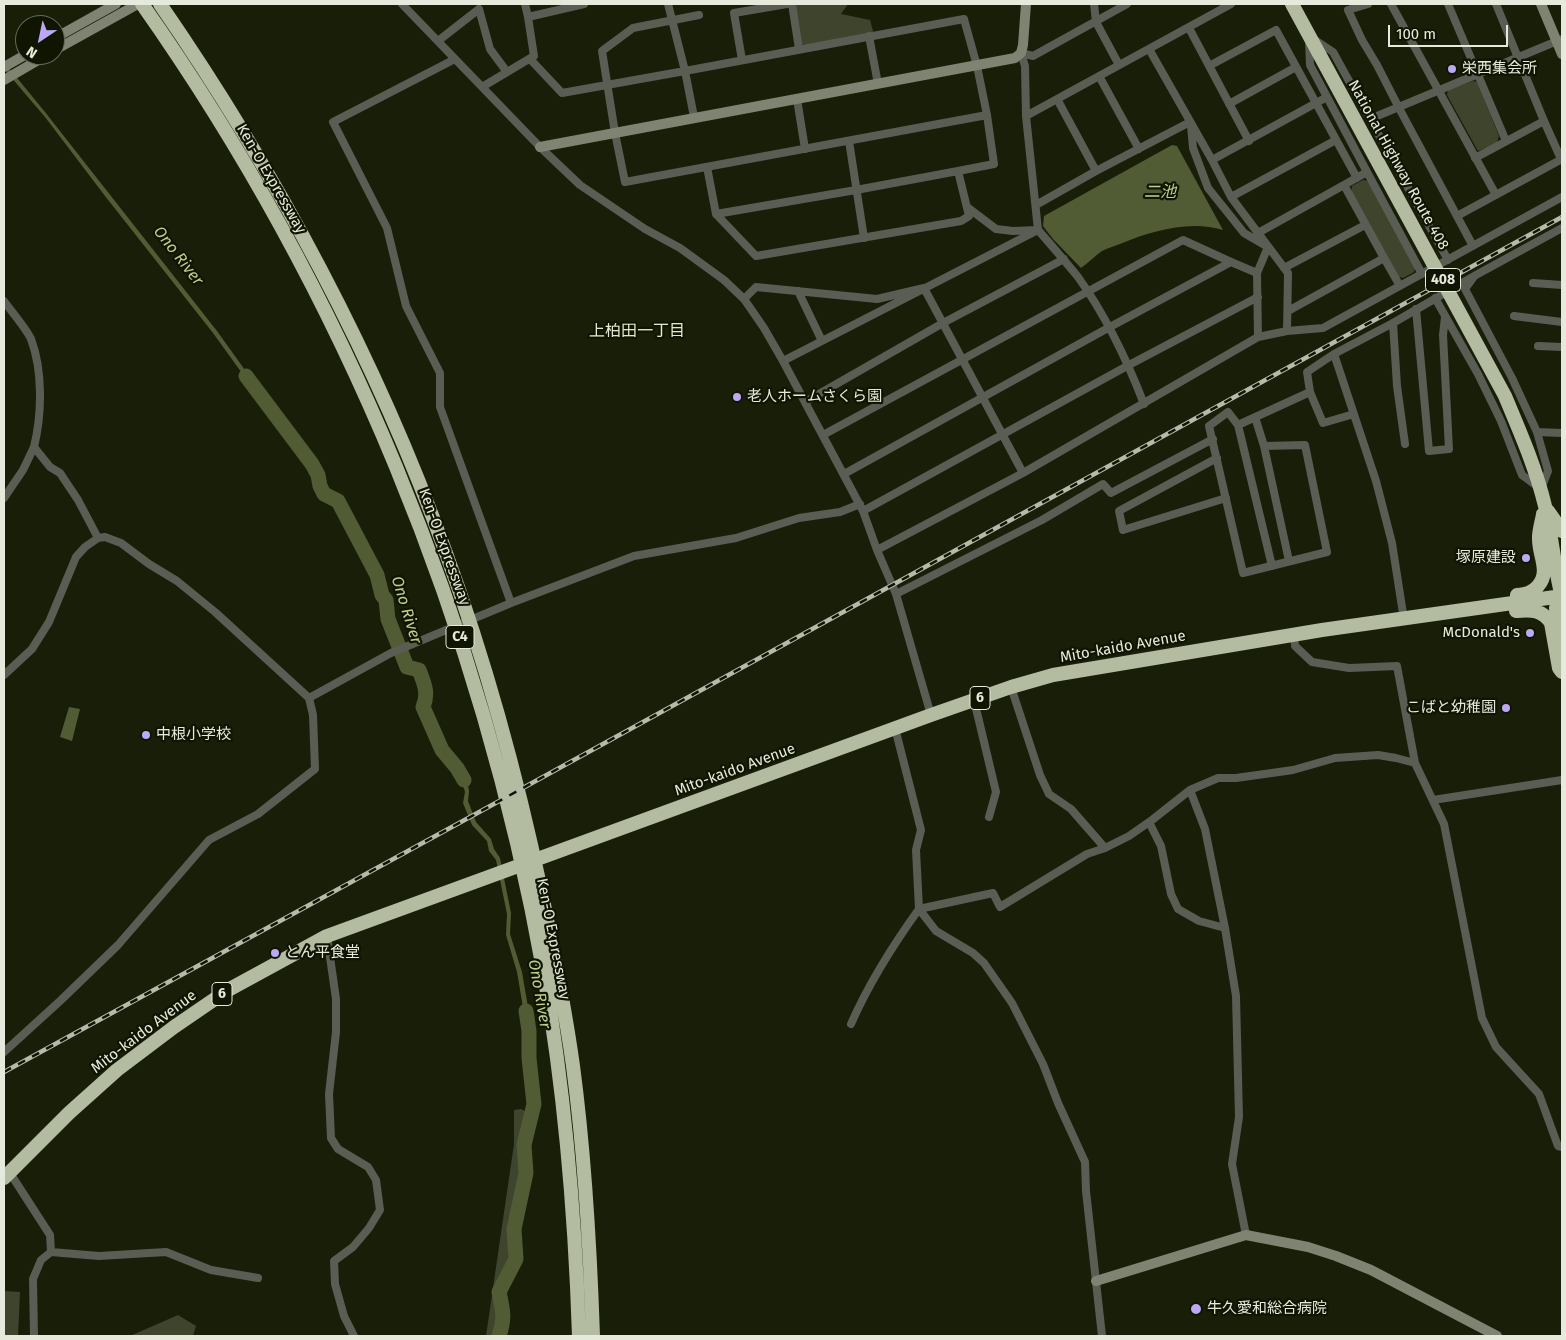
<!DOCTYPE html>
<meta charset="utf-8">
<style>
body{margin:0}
#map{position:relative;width:1566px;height:1340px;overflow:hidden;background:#191e09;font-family:"Fira Sans",sans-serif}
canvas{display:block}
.frame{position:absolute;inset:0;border:5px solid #e6eadd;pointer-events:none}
.north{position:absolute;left:15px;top:15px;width:50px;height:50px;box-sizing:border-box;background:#101502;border:1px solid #666a5a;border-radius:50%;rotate:214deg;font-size:14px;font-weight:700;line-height:20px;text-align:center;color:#e6eadd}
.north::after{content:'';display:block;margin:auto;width:18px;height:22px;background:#bca9f5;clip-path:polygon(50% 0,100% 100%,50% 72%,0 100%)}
.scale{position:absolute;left:1388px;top:25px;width:120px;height:22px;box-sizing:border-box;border:2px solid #e6eadd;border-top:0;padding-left:6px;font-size:15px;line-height:18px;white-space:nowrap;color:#e6eadd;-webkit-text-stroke:4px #101502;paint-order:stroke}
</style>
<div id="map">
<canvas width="1566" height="1340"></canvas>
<div class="frame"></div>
<div class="north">N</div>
<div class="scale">100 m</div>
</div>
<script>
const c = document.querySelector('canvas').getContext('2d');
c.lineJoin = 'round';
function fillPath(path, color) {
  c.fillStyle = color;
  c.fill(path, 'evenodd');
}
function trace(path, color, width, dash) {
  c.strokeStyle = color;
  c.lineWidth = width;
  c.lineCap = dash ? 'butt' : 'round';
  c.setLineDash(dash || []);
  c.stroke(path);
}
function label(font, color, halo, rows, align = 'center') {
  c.font = font + ' "Fira Sans","Noto Sans JP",sans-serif';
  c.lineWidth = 4.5;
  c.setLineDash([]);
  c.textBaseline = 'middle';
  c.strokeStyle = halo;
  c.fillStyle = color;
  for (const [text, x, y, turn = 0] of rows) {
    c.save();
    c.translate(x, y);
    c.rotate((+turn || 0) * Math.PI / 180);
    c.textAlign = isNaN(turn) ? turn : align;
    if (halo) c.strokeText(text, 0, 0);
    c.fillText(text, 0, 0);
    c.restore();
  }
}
fillPath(new Path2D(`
 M795,4H848L841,14L870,20L874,35L807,47L802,44Z
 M1473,81L1477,82L1499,136L1497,143L1478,151L1447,95L1448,90Z
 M1363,180L1368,181L1416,265L1414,272L1403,278L1397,276L1351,193L1352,186Z
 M521,1109L527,1112L519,1146L521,1168L519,1185L513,1208L511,1227L514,1258L499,1280L497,1288V1299L501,1312L495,1336H486L514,1144V1110Z
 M4,1291L20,1292L18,1336H4Z
 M178,1315L196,1326L193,1336H130Z`), '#3f452d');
fillPath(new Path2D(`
 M4,62L45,112L217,331L260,391L257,394L213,333L105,196L45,117L4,69Z
 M1172,145L1177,146L1223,230C1189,220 1152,231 1120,244C1115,246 1107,248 1102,251C1095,256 1088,263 1081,268L1053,239L1043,226L1044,216Z
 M69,707L80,709L72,741L60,737Z
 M455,763L459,767L467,779L469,791L468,801L476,822L491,839L494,849L500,858L511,913L510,934L522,972L532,1031H527L517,972L506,935L507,914L496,860L489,851L487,841L472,825L463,803L465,792L462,781L451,765Z`), '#515b34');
trace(new Path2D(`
 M246,376L312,464L318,475L320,486L324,494L338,501L377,575L382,595L386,600L388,619L407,667L419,670C424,683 429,693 423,707L442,750L457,768L464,780
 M499,1336C505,1319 503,1310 499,1292L516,1259L514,1229L526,1173L524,1145L534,1104L529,1058V1031L526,1011`), '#515b34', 15);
trace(new Path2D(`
 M402,4L540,147L580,185L645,229L680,248L724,280L744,299L764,328L783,361L863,511L877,550L896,594L931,715
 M525,4L528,17
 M668,4L685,71L694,117
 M792,4L799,49
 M1094,4L1096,22L1119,65
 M1368,4L1348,10L1362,40L1377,65L1399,108L1473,246
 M1391,4L1496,195
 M1448,4L1506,141
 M1496,4L1544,121L1561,159
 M699,15L633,28L602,51L615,133L625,182L987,115
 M1189,28L1249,141
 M869,36L878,84
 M1315,40L1333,52L1448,260
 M438,41L479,9L490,49L507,72
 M1149,49L1212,160L1231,197L1288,273L1287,331
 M1021,53L1033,56L1127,4
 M455,59L333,122L387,228L406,306L440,373V407L511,603
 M530,59L562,93L685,71L964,19L977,66L987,115L994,164L958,171L969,216L961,221L756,256L716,214L707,167
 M742,60L734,13L787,4
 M1209,66L1276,30L1357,178
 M1099,76L1139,149
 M482,87L534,56L528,17L584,4
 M797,99L805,149
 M1057,99L1096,171
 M1229,104L1296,67
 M1026,116L1231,4
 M1370,119L1562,39
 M1191,126L1193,148L1208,188L1244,233L1268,247L1257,273
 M849,141L864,238
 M1475,158L1544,121
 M1212,160L1327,97
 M1367,172L1422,274
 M1231,197L1336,140
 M1036,205L1096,171L1190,122
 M967,207L996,229L1013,231L1038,230C1052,246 1065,261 1078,277C1106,316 1127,360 1144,404
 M716,214L856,190L958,171
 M1457,216L1562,159
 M1258,233L1344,185
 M1384,258L1400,286
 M1284,268L1365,225
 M1533,283L1562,285
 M798,291L822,341
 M1435,298L1478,374L1501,421L1522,475L1541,489L1548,471L1537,432L1512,378L1465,289L1473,278
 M744,299L756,287L877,299L924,288L1023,473
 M4,301C11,311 26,328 31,339C43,371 42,414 34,447L50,467L60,473L78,500L98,538L105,537L121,543L149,564L177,581L215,612L309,698L313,715L315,769L258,814L209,840L118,945L60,1001L4,1052
 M1416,309L1429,451L1449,449L1443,335L1445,317
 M1288,311L1384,258L1344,185L1367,172L1310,65L1309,40
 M1514,316L1562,322
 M1393,323L1397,386L1405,444
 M1538,346L1562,347
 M1334,354L1376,481L1392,543L1404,620
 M783,361L1038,230L1026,116L1025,66L1021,53
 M1310,392L1323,423L1354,414
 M805,402L943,323L1064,259
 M1255,417L1264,446L1289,561
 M1238,425L1272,566
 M1537,432L1562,433
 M823,435L1183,240L1231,262L1257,273L1258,337
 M1264,446L1305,445L1327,552L1243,573L1209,426L1228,412L1238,425L1310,392L1307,372L1334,354L1393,323L1476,275L1562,228
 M1217,458L1119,511L1123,530L1226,498
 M844,474L1108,328L1231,262
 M4,498L23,470L34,447
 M863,511L1129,365L1258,297
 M877,550L1023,473L1258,337L1287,331L1323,328L1562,197
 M896,594L1042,520L1103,484L1111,493L1213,439
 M1294,635L1295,646L1312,662L1349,668L1397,666L1415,763L1444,824L1482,1018L1496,1047L1539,1094L1558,1146L1562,1147
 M4,675L32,649L49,622L76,557L85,547L98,538
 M1011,687L1040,775L1049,794L1071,809L1105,848
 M309,698L391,653L511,603L634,556L736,538L799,518L840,512L860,504
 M974,700L996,792L989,817
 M895,728L921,830L916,850L919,909L936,931L973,953L984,963L1012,1003L1043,1064L1058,1103L1085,1162L1086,1191L1102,1336
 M1190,790L1205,829L1225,928
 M1433,800L1562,780
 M1149,822L1161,846L1171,894L1178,909L1199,921L1225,928L1236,996L1239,1117L1232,1164L1246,1235
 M327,936L336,999V1032L329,1094L331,1138L338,1149L368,1167L376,1180L380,1210L369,1228L353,1247L334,1261L335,1284L344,1316L354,1336
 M851,1024C869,983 893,945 919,909L993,893L1000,907L1087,854L1105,848L1129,836L1152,820L1190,790L1218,778H1236L1293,770L1335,758L1378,755L1396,758L1415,763
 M10,1173L50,1235L51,1252
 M34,1336L33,1279L41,1260L51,1252L99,1256L166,1252L211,1270L258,1278`), '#5a5d53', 8);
trace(new Path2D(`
 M1541,4L1562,54
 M55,38L116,4
 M55,50L138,4
 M4,67L25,55
 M4,80L47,55
 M540,147L1015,58L1021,53L1023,45L1026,4
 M1096,1281L1246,1235L1308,1247L1336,1256L1371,1270L1497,1336`), '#7e8372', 10);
trace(new Path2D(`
 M142,4C345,292 482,626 544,974C565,1093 575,1215 579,1336
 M160,4C276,172 377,361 446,553C486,663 517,776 541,890C553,948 565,1007 573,1066C585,1156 590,1246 593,1336
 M1292,4L1505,396C1520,432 1536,468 1545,506C1552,536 1554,567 1562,597
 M1548,511L1562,531
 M1517,595C1526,594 1532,593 1538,586C1551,571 1538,555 1539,537C1539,530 1542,521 1543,514
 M1516,611C1531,610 1542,609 1551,623L1559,668L1562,672
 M1560,634L1556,608L1562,596
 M4,1178L69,1113L117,1070L174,1027L228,990L327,936L931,715L1011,687L1053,675L1322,630L1562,596`), '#b3bba0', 14);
const rail = new Path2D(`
 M4,1072L492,805L1562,217`);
trace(rail, '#b5baab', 4.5);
trace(rail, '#101502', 2.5, [8]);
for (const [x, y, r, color] of [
 [1452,69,5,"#bca9f5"],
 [737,397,5,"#bca9f5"],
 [1526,558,5,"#bca9f5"],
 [1530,633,5,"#bca9f5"],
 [1506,708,5,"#bca9f5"],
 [146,735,5,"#bca9f5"],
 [275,953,5,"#bca9f5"],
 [1196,1309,6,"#bca9f5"]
]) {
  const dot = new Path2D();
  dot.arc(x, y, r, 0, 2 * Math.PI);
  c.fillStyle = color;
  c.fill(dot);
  trace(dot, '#101502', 2);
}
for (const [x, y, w] of [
 [1443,280,35],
 [460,637,28],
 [980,698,20],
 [222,994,20]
]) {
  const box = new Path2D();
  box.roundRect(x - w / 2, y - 11.5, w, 23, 4);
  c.fillStyle = '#101502';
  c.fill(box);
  trace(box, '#e6eadd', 1);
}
label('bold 14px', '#e6eadd', null, [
 ["408",1443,280],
 ["C4",460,637],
 ["6",980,698],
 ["6",222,994]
]);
label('15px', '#e6eadd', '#101502', [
 ["栄西集会所",1462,69],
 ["老人ホームさくら園",747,397],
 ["塚原建設",1516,558,"right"],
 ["McDonald's",1520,633,"right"],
 ["こばと幼稚園",1496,708,"right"],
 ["中根小学校",156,735],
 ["とん平食堂",285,953],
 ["牛久愛和総合病院",1207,1309]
], 'left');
label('15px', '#e6eadd', '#101502', [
 ["National Highway Route 408",1398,165,61],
 ["Ken-O Expressway",271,179,60],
 ["Ken-O Expressway",444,547,70],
 ["Mito-kaido Avenue",1123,647,-10],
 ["Mito-kaido Avenue",735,770,-20],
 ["Ken-O Expressway",553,939,79],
 ["Mito-kaido Avenue",144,1032,-37]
]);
label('italic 16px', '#becf8d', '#101502', [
 ["二池",1160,193],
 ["Ono River",178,256,52],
 ["Ono River",406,610,73],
 ["Ono River",539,994,80]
]);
label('16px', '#e0e8cd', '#101502', [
 ["上柏田一丁目",637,332]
]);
</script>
